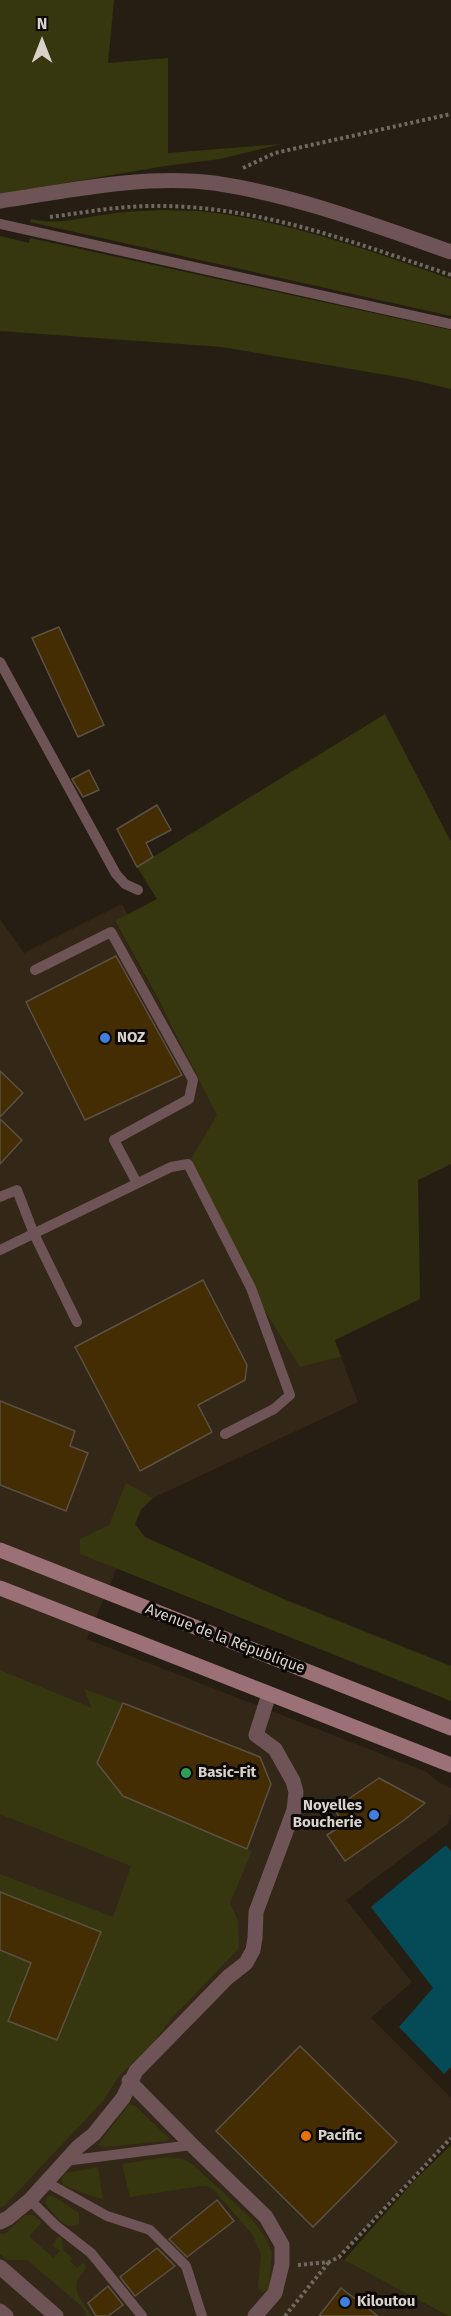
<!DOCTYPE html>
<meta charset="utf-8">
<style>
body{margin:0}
#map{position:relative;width:451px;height:2316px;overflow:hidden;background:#261e12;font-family:"Fira Sans",sans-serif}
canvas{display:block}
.north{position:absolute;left:12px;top:12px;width:60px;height:60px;-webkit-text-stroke:4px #0c0805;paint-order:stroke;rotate:0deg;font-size:16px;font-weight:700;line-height:24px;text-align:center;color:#d8d2cb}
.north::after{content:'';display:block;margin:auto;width:21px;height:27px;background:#d8d2cb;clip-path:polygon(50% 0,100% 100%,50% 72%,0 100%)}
</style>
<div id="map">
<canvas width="451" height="2316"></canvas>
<div class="north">N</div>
</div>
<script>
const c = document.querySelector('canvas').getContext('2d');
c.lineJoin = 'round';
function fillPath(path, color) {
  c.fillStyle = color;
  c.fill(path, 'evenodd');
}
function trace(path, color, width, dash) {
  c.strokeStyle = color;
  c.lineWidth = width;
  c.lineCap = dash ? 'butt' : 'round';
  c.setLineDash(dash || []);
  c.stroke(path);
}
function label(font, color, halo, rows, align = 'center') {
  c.font = font + ' "Fira Sans",sans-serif';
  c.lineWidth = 6;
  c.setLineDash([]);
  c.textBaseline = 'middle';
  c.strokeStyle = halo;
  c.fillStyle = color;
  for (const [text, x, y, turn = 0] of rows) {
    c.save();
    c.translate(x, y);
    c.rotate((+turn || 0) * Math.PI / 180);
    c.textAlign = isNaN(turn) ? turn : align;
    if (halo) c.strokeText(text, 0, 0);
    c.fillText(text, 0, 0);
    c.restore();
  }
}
fillPath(new Path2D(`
 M122,904L128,915L115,922L220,1113L300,1367L341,1357L358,1402L153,1498L141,1510L87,1639L425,1771L440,1783L451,1788V1814L447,1825L346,1900L412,1982L371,2018L451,2098V2138L409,2180L339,2257L447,2316H0V919L24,953Z`), '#332718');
fillPath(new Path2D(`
 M0,0H114L108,63L168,58V153L281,144L220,159L165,166L0,194Z
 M163,210C178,211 193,210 208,212C291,222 373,252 451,279V316L30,222L31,219C57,226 84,217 110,214C128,211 145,211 163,210Z
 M0,236L29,243L30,238L451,330V389L404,378L222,347L0,331Z
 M385,714L451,842V1164L418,1180L420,1299L335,1340L341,1357L300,1367L251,1288L188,1164L217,1115L156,995L115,921L157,899L137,867Z
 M126,1483L153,1498L141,1509L135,1524L145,1537L286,1600L451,1666V1701L80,1554V1539L109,1525Z
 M0,1670L92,1708L84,1689L123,1703L97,1763L123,1796L252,1851L230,1903L238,1921L239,1948L172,2018L152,2044L119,2076L103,2101L4,2206L0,2207V1950L31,1963L8,2021L57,2040L101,1933L0,1892V1874L113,1917L131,1866L0,1814Z
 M129,2104L135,2106L169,2138L167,2141L105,2147L98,2145Z
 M451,2145V2316H448L344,2260L414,2181Z
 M166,2157L183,2159L192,2164L252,2219L266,2239L272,2253L269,2289L263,2292L258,2288L261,2254L252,2234L214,2190L208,2186H201L130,2197L122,2164Z
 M98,2167L103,2200L62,2185V2178L66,2173Z
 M48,2195L53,2196L79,2213V2224C64,2232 54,2213 45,2203Z
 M25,2215H33L42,2222L29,2236L53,2258L60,2251L52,2245L59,2236L62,2239L63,2250L72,2258L70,2261L77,2268L83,2263L86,2265C86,2272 79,2275 77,2281C74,2296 85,2305 92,2316H87L83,2308L77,2302L27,2260H7L0,2254V2234L6,2233Z`), '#36370f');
fillPath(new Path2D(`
 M446,1845L451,1851V2067L444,2074L399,2027L433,1988L371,1907Z`), '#054a57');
const building = new Path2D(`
 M59,627L104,725L78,737L32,638Z
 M89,770L99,790L83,797L72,779Z
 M157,805L171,830L146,843L153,857L137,867L117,829Z
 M116,956L182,1075L85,1120L26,1002Z
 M0,1071L23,1093L0,1117Z
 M0,1119L22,1140L0,1164Z
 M203,1280L247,1365L245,1380L198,1405L212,1432L140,1471L75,1347Z
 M0,1401L75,1431L70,1446L88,1453L66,1511L0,1485Z
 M123,1703L260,1757L271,1784L247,1849L123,1796L97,1763Z
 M379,1778L425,1803L403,1821L345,1861L327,1835L344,1824L334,1809Z
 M0,1892L101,1932L57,2040L8,2021L31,1963L0,1950Z
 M300,2046L397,2142L313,2227L216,2131Z
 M217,2200L234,2221L187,2257L169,2239Z
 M157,2248L175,2266L135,2296L120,2277Z
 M108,2286L123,2305L108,2316H96L88,2303Z
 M341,2288L378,2316H319Z`);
fillPath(building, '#452d03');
trace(building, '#5a5144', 1.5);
trace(new Path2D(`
 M243,168L275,153L451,114
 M50,217C87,212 125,205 163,206C263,207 358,244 451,275
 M298,2265L329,2262L339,2257L451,2138
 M285,2316L329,2262`), '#70695f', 4, [3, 3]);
trace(new Path2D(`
 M0,224L451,324
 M0,662L116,874L125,884L138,890
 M35,970L111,932L193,1080L189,1099L114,1140L137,1183
 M0,1197L17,1190L34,1234L77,1322
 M0,1250L171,1167L188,1164L251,1288L290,1395L274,1409L225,1434
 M65,2161L192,2145
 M46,2182L107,2216L150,2230L186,2266L202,2316
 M30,2200L55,2225L91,2253L142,2316`), '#6e5357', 10);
trace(new Path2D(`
 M0,201C68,191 144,174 214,183C295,195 374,225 451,252
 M129,2081L192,2145L266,2217L282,2245V2264L275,2293L255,2316
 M0,2222L8,2218L30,2200L78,2147L94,2134L123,2098L136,2071L228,1977L246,1963L253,1950L255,1938L256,1912L294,1810L296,1792L293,1781L275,1749L256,1735L269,1694
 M0,2267L56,2316
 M0,2311L6,2316`), '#6e5357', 15);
trace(new Path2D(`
 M0,1550L451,1728
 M0,1588L451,1765`), '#9b7077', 15);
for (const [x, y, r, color] of [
 [105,1038,6,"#3f7fe0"],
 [186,1773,6,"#2e9e5b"],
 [374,1815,6,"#3f7fe0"],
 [306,2136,6,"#e8710a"],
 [345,2302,6,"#3f7fe0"]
]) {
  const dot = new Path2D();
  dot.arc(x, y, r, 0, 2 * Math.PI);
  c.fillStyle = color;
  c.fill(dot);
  trace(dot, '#0c0805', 2);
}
label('bold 15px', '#d8d2cb', '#0c0805', [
 ["NOZ",117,1038],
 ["Basic-Fit",198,1773],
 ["Noyelles",362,1806,"right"],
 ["Boucherie",362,1823,"right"],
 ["Pacific",318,2136],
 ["Kiloutou",357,2302]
], 'left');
label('15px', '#d8d2cb', '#0c0805', [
 ["Avenue de la République",225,1639,21]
]);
</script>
